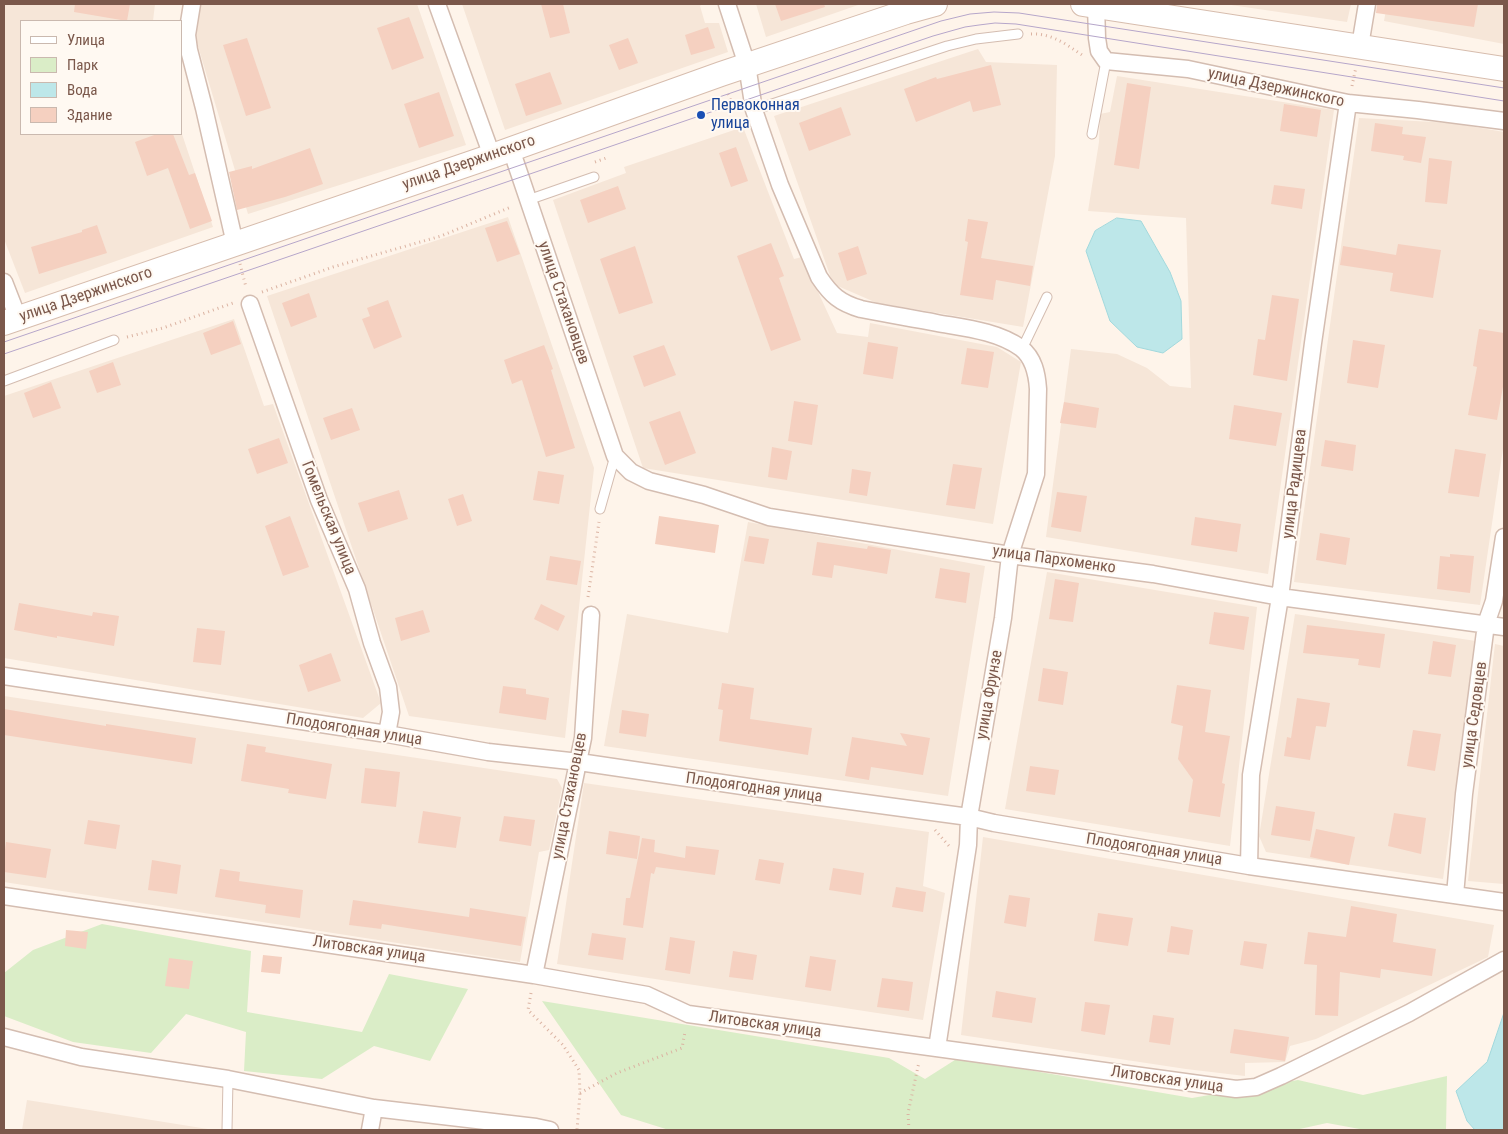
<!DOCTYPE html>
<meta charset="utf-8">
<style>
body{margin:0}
#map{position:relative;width:1508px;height:1134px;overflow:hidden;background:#fef4ea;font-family:"Roboto Condensed",sans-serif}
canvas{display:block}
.frame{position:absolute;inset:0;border:5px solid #7b584b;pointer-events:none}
.legend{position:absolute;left:20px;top:20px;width:162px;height:115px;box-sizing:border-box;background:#fff9f2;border:1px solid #cab9af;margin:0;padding:6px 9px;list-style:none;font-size:15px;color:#7b584b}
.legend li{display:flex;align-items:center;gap:10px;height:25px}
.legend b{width:25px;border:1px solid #cab9af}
</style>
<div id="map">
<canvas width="1508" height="1134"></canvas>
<div class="frame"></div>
<ul class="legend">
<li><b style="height:6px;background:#fff"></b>Улица</li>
<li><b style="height:14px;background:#daedc7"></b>Парк</li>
<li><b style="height:14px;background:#bde7e9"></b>Вода</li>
<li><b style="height:14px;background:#f5d0c0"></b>Здание</li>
</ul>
</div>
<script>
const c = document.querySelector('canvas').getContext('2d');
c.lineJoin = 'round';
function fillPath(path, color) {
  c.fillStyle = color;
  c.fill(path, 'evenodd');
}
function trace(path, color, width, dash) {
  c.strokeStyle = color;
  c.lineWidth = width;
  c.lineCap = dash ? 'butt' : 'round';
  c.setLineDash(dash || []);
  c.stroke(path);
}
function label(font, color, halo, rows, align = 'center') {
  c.font = font + ' "Roboto Condensed",sans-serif';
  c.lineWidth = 4;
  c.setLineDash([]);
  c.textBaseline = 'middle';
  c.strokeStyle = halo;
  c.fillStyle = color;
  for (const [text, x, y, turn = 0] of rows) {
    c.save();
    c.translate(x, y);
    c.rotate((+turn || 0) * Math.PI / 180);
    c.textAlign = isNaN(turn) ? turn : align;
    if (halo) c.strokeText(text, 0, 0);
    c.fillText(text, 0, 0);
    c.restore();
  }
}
fillPath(new Path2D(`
 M4,4H155L153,21H21V134H181V131L213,227L25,293L4,239Z
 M200,4H417L466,145L248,214L195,36Z
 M462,4H702L700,6L705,23H719L728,52L505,130Z
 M756,4H861L766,37Z
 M1224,4H1351L1347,22Z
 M1387,4H1504V44L1384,21Z
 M978,49L986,62L1057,65L1055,156L1023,327L877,303L833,284L774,116Z
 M1117,76L1334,110L1268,574L1046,537L1071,349L1117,354L1147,368L1170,386L1191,388L1186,218L1088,211L1099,142L1100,114L1110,112Z
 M1359,118L1452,123L1504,132V442L1480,605L1294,582Z
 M743,127L794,259L802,257L837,333L868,337L870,323L997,347L1021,362L993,524L643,468L553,200L626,173L624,167Z
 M508,217L594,468L565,738L409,716L267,296Z
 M234,319L264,406L273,404L381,703L363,718L4,658V396Z
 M748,522L985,566L948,796L604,746L627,614L728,633Z
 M1047,572L1257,607L1230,846L1005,809Z
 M1295,614L1476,641L1443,879L1266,852L1259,836Z
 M1495,644L1504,646V884L1468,881Z
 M4,696L557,779L562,788L549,850L539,852L520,962L4,882Z
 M584,783L929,832L923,886L945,893L923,1020L557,964Z
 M983,837L1494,925L1488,957L1316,1039L1290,1046L1285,1062L1245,1063V1076L1186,1069L961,1035Z
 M27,1100L214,1130H22Z`), '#f6e6d8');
fillPath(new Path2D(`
 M102,924L251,951L247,1012L362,1032L389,974L468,989L430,1061L374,1046L322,1079L244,1071L246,1032L186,1014L151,1053L73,1042L4,1016V973L33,950Z
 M542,1001L889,1058L925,1079L958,1058L1192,1098L1298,1080L1363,1095L1447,1076L1446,1130H1365L1327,1123L1295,1130H669L621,1115Z`), '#daedc7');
const water = new Path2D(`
 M1117,218L1141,221L1170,272L1181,301L1182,339L1163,353L1137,347L1110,321L1086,251L1095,231Z
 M1504,1013V1130H1475L1467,1121L1456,1091L1487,1062Z`);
fillPath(water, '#bde7e9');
trace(water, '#a2d8dc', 1);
fillPath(new Path2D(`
 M75,4H130L127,21L74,12Z
 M541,4H563L570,33L550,38Z
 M775,4H824L825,7L781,21Z
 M1377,4H1478L1474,27L1376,13Z
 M409,17L424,58L392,70L377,28Z
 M708,27L715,48L691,55L685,35Z
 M247,38L271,108L246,116L223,45Z
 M628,38L638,63L619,70L609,45Z
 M991,65L1001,105L973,112L970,101L916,122L904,89L936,77L937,79Z
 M550,72L562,104L526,116L515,84Z
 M1127,83L1151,87L1139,169L1114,165Z
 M439,92L454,136L419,148L404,104Z
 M1284,104L1321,110L1317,137L1280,131Z
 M841,107L851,135L809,151L799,123Z
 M1375,123L1403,127L1402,134L1426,137L1421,163L1403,160L1404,156L1371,151Z
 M157,134H173L189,175L195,173L212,221L190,229L168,168L147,176L135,142Z
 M736,147L748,181L731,187L719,153Z
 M310,148L323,184L285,197L237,210L229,172L252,166V169Z
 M1429,158L1452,161L1447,204L1425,202Z
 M1274,185L1305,189L1302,209L1271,204Z
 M618,186L626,209L588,223L580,200Z
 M968,219L988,222L981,258L1033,266L1030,286L996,280L993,300L960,295L968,242L965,241Z
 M507,221L520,254L497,262L485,228Z
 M97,225L107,253L39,274L31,247L82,232V230Z
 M771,243L784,276L779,278L801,340L771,351L737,256Z
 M1398,244L1441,250L1433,298L1390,291L1393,273L1340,265L1343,246L1396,255Z
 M635,246L653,303L619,314L600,259Z
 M858,246L867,274L847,281L838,253Z
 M309,293L317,317L291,327L282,303Z
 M1272,295L1299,299L1287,381L1253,375L1258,339L1265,340Z
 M388,300L402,337L374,349L362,319L370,316L367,308Z
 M233,321L241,344L211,355L203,333Z
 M1479,329L1504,333V381L1497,420L1468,415L1477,367L1473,366Z
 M1353,340L1385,345L1378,388L1347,383Z
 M868,342L898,347L893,379L863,374Z
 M544,345L553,369L551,370L575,448L546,457L522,380L512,384L504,360Z
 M664,345L676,375L644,387L633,356Z
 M967,348L994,352L988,388L961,384Z
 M113,362L121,385L97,393L89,371Z
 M51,382L61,408L33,418L24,393Z
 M794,401L818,405L812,445L788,441Z
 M1064,402L1099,408L1096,428L1060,423Z
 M1234,405L1282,413L1276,446L1229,439Z
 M352,408L360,430L331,440L323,418Z
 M680,411L696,453L665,465L649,422Z
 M279,438L288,463L257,474L248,449Z
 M1325,440L1356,445L1353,471L1321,466Z
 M772,447L792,451L787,480L768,477Z
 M1455,449L1486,454L1479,497L1448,493Z
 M953,464L982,468L975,509L946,505Z
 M852,469L871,472L867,496L849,493Z
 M538,471L564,475L559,504L533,500Z
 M399,490L408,519L368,532L358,503Z
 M1057,492L1087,496L1081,532L1051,527Z
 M463,494L472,521L457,526L448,499Z
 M290,516L309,567L283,576L265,526Z
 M659,516L719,525L715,553L655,544Z
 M1195,517L1241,524L1237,552L1191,545Z
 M1320,533L1350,538L1346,565L1316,560Z
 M749,536L769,539L764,564L744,561Z
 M817,542L867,549L868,546L891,550L887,574L834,565L832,578L812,575Z
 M1450,554L1474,556L1470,593L1437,589L1440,556L1450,557Z
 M550,556L581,561L577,585L546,580Z
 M940,568L970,573L966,603L935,598Z
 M1055,579L1079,583L1073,622L1049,619Z
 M19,603L92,616L93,612L119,616L114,646L57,636V638L14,630Z
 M541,604L565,616L558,631L534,619Z
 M423,610L430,632L401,641L395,618Z
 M1214,612L1249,617L1244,650L1209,644Z
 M1307,625L1385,634L1380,668L1358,665L1359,659L1303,653Z
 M197,628L225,631L221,665L193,662Z
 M1433,641L1456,645L1451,677L1428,674Z
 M331,653L341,681L308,692L299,665Z
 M1043,668L1068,672L1063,705L1038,701Z
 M722,683L754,688L750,719L812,728L808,755L719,741L723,710L718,709Z
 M1177,685L1211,690L1205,732L1230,736L1222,783L1225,784L1220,817L1188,812L1193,780L1178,759L1183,726L1171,723Z
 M503,686L526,689V694L549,698L546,720L499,713Z
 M1297,698L1330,703L1326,727L1316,726L1310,760L1284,756L1287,737L1291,738Z
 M4,709L106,726V724L196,738L192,764L4,735Z
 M622,710L649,714L646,737L619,733Z
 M1413,730L1441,734L1435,771L1407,766Z
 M900,733L930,738L923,775L871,767L869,780L845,776L852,737L907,746Z
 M247,744L266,747L265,752L332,764L326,799L288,793L289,789L241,781Z
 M1030,766L1059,770L1055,795L1026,791Z
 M365,768L400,772L396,807L361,803Z
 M1276,806L1315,812L1310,841L1271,835Z
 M423,811L461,817L456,848L418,843Z
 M1394,813L1426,818L1421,854L1388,846Z
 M504,816L535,820L531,846L499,841Z
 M88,820L120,825L116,849L84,844Z
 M1316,829L1355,837L1349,865L1310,857Z
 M609,831L640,836L637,859L606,854Z
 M642,838L655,840L654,852L685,858L686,846L719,850L715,875L656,867L654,874L651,873L643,928L623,925L626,898H630Z
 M6,842L51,849L46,878L4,872V857Z
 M759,859L784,863L780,884L755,880Z
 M152,860L181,865L177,894L148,890Z
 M833,868L864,873L861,895L829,890Z
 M220,869L240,872L239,881L303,890L300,918L265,913L266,905L215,897Z
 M896,887L926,892L923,912L892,907Z
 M1009,895L1030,898L1026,927L1004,923Z
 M353,900L469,917L470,908L526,917L521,946L382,924L381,929L349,925Z
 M1351,906L1397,914L1393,942L1436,949L1432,976L1381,969L1380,978L1340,972L1338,1016L1315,1015L1317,965L1304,964L1308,932L1346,937Z
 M1098,913L1133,918L1128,946L1094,941Z
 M1171,926L1193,930L1189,955L1167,952Z
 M66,930L88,932L86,949L65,946Z
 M592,933L626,938L623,960L588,955Z
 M670,937L695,941L690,974L665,970Z
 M1244,941L1267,944L1263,969L1240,965Z
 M733,951L757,955L753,980L729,977Z
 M263,955L282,957L280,974L261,972Z
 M810,956L836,960L831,991L805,987Z
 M169,958L193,961L189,989L165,986Z
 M882,978L913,982L909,1011L877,1007Z
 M996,991L1036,998L1032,1023L992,1017Z
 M1085,1002L1110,1005L1105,1035L1081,1031Z
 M1153,1015L1174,1018L1170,1045L1149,1042Z
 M1234,1029L1289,1037L1285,1061L1230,1053Z`), '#f5d0c0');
const service = new Path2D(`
 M754,110L947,46L976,39L1018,34
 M1092,134L1106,61
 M528,200L594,177
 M1022,349L1047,297
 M4,381L114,340
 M600,509L615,456
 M227,1130L228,1079`);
const minor = new Path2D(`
 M192,4L187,35L189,50L204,108L235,244
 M437,4L492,156
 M727,4L747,65L754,110L780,185L819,277C831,295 840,303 861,309C886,314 911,318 937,323C965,328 997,331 1021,348C1034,358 1037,374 1038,389L1036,474L1010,555L1003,618L969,817L968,845L937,1048
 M1096,5L1097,38L1099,51L1106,61L1188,69L1348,103L1418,110L1504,121
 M1360,46L1367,4
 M511,149L615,456L631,472L649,481L704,495L769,517L1010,555L1153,574L1280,597L1504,627
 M4,282L18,318
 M250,304L319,500L357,589L372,643L388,687L391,712L387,734
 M4,676L387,734L488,752L579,762L776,791L969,817L994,823L1249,866L1504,902
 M1249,866L1251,775L1280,597L1313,343L1348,103
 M1455,895L1464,794L1486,624L1494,601L1504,537
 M4,896L534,975L647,995L688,1014L1236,1089L1256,1087L1281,1076L1409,1013L1504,960
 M534,975L583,738L591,615
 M4,1037L81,1057L228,1079L374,1108L536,1127L550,1130
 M370,1130L374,1108`);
const secondary = new Path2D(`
 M1083,4L1504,69
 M4,323L492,156L721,74L906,12L935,4`);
trace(service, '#d4bdb1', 11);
trace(minor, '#d4bdb1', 19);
trace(secondary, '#d7bdae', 26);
trace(new Path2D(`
 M1031,34C1051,33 1066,44 1082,55
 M1352,86L1356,67
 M728,94L734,109
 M595,162L609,157
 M240,264L246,287
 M262,292L333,267L441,236L511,207
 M127,337L163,328L233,303
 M588,597L599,522
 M935,830L949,846
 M531,993L528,1010L563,1045L579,1070L580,1093L577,1130
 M580,1093L617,1073L682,1048L685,1032
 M909,1130L908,1113L919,1062`), '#dbb3a2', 3, [1, 4]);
trace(service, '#fff', 9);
trace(minor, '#fff', 16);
trace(secondary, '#fff', 24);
trace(new Path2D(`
 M4,342L941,21L970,14L994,12L1019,13L1504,88
 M4,354L933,36L965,27L979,25L995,23L1016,24L1504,101`), '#b6a6ca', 1);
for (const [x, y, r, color] of [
 [701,115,5,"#1a4fb4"]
]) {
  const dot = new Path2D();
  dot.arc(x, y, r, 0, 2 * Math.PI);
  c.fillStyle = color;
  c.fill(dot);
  trace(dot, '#fff9f2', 2);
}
label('16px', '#7b584b', '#fff9f2', [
 ["улица Дзержинского",1276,88,12],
 ["улица Дзержинского",469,163,-19],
 ["улица Дзержинского",86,295,-19],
 ["улица Стахановцев",563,303,71],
 ["улица Радищева",1295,484,-83],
 ["Гомельская улица",328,518,68],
 ["улица Пархоменко",1054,560,8],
 ["улица Фрунзе",990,695,-80],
 ["улица Седовцев",1475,715,-82],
 ["Плодоягодная улица",354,730,9],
 ["Плодоягодная улица",754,788,8],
 ["улица Стахановцев",570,796,-79],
 ["Плодоягодная улица",1154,850,9],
 ["Литовская улица",369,950,8],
 ["Литовская улица",765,1025,8],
 ["Литовская улица",1167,1080,8]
]);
label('16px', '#164399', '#fff9f2', [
 ["Первоконная",711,106],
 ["улица",711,124]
], 'left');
</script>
